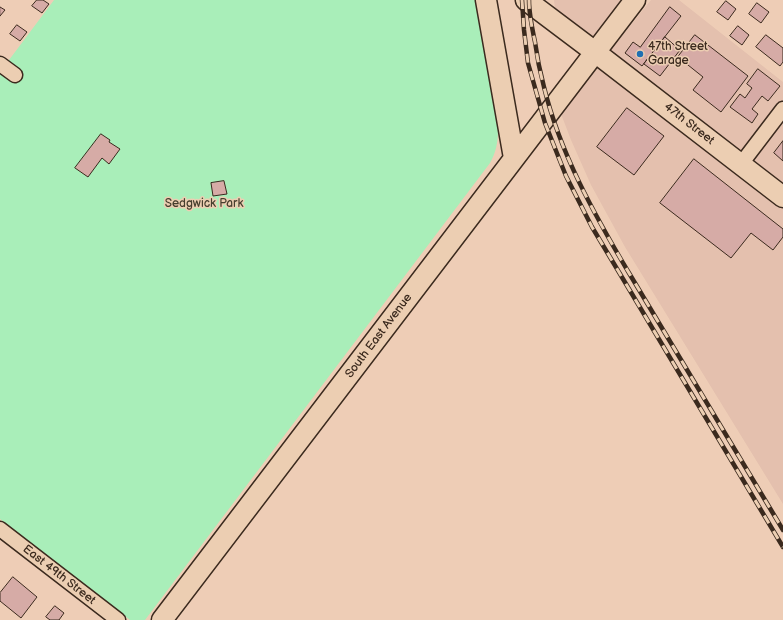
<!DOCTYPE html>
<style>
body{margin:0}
canvas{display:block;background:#eecdb6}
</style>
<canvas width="783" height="620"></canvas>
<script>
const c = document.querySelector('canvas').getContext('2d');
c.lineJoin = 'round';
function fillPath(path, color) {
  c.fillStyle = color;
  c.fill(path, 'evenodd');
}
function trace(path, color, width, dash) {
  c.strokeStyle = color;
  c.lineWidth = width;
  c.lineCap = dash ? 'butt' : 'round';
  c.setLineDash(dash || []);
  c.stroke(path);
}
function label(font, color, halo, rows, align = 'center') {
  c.font = font + ' "Balsamiq Sans",sans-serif';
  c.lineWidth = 3;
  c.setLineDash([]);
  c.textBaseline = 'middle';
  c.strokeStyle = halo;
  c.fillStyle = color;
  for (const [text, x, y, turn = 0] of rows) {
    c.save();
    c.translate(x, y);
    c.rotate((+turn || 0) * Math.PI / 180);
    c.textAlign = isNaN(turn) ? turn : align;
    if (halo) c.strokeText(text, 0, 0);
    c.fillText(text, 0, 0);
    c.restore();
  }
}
fillPath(new Path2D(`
 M554,0H631L595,48L556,18Z
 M651,0H679L783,82V185L610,51Z
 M596,58L783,205V504L625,247L591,185L571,140L558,106Z`), '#e4c0ae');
fillPath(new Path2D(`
 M54,0H476L498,130C498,142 496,152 490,163L145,620H130L0,519V72Z`), '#a9eeb9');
const building = new Path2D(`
 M37,0H43L49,4L42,13L32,6Z
 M726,1L736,9L728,20L717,12Z
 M757,3L769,12L761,23L749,14Z
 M0,7L5,10L0,16Z
 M670,7L681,16L642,66L625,53L633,42L640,47Z
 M17,25L27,32L20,41L10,34Z
 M738,26L749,35L742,45L730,36Z
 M695,35L748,76L721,112L693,90L703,77L678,57Z
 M766,35L783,48V62L780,66L756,47Z
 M665,37L680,50L660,76L644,64Z
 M758,69L780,86L768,101L762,96L752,109L758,114L752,123L730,107L740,94L745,98L752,88L747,84Z
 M627,108L664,136L634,175L597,147Z
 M101,134L110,140L109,142L120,149L109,164L102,158L88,177L75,168Z
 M783,141V161L774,153Z
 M694,159L783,229V237L773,250L751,233L731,258L660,203Z
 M224,181L227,194L213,196L211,183Z
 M13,577L37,597L21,618L0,601V593Z
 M55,606L64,613L59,620H50L46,617Z`);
fillPath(building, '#d6aba6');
trace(building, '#3b2a1e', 1);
const street = new Path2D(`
 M0,64L15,75
 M741,164L783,109
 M0,529L118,620`);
const secondary = new Path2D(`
 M486,0L514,158
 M526,0L595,52L783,197
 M162,620L635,0`);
trace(street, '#3b2a1e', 17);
trace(secondary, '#3b2a1e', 23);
trace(street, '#ecceb2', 14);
trace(secondary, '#ecceb2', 20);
const rail = new Path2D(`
 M522,0L524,30L528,63L545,123L566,176L592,227L783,547
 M529,0C529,14 532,28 535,42C537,57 540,72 544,87C560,153 594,214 629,273L783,530`);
trace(rail, '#3b2a1e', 4.5);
trace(rail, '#ecceb2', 3, [9]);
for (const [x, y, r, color] of [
 [640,54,4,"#1f6fb2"]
]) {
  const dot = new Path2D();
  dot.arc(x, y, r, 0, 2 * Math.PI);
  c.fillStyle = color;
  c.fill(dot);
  trace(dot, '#ecceb2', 1.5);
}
label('12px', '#3b2a1e', '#ecceb2', [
 ["47th Street",648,47],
 ["Garage",648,61]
], 'left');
label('12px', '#3b2a1e', '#ecceb2', [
 ["47th Street",689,124,38],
 ["South East Avenue",379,336,-53],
 ["East 49th Street",59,575,38]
]);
label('12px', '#463e2e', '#ecceb2', [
 ["Sedgwick Park",204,204]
]);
</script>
